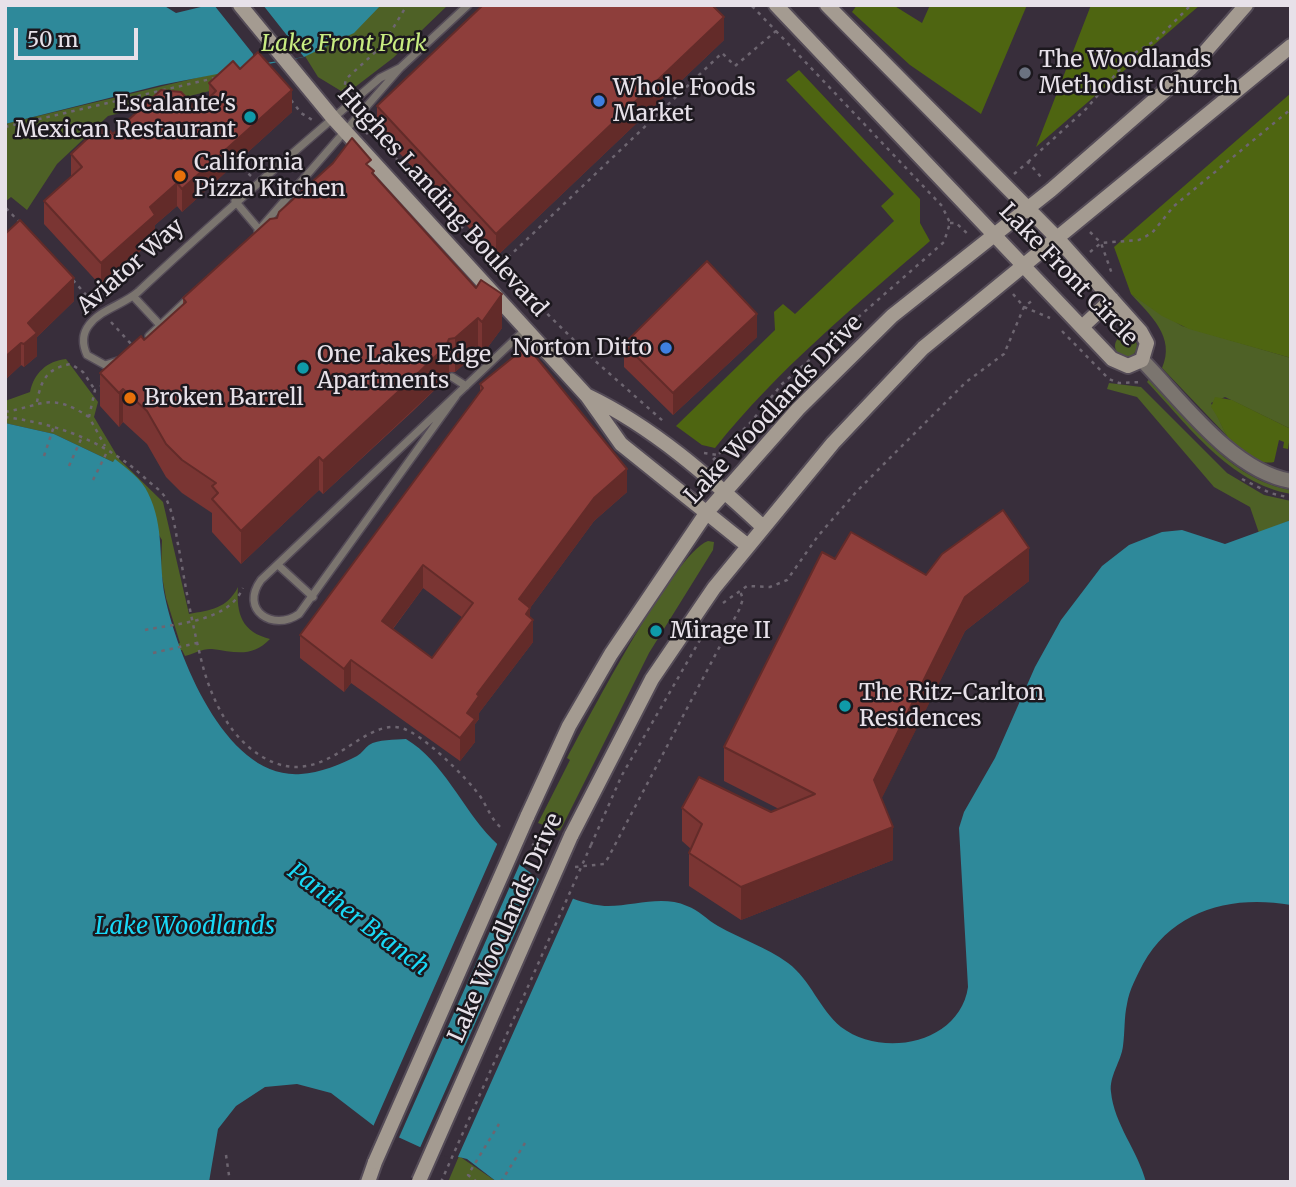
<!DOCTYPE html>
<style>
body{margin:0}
#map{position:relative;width:1296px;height:1187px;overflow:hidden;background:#382e3b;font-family:Merriweather,serif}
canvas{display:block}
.frame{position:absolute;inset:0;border:7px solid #e7e1e9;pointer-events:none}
.scale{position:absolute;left:14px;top:28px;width:124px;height:32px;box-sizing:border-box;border:4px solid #e7e1e9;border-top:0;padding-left:9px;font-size:21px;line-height:24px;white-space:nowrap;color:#e7e1e9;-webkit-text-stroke:5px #1c181e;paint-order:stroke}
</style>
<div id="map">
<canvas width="1296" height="1187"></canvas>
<div class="frame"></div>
<div class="scale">50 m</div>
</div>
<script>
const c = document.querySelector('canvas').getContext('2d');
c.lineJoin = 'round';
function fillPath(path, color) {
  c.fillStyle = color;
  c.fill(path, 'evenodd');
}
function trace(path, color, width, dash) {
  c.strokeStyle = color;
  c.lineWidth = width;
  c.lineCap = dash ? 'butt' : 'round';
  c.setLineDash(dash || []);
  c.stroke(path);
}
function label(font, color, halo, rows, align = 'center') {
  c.font = font + ' Merriweather,serif';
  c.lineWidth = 5;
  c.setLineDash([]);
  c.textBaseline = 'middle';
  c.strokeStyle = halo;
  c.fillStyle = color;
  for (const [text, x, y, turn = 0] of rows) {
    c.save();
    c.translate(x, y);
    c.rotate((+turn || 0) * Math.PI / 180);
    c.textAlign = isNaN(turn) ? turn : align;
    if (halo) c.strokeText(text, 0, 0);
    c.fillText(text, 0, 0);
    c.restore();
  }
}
fillPath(new Path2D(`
 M273,5H448L393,58L346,94L318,77Z
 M246,66L271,76L108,116L57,164L27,210L11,197L5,202V124Z
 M1131,294L1182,326L1291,358V429L1225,397L1211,403L1227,436L1162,368C1176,337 1150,315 1131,294Z
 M1115 346a11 11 0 1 1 22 0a11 11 0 1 1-22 0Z
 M66,359L98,402L94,417L119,459L163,502L189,614C210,610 227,609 238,587C236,614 242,632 270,639C252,658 235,652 212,649C204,648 193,654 185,656L182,650L152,656L180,643L166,598L161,571L162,540L113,462L54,434L5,423V401L30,392C34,373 47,361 66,359Z
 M1149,379C1189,421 1230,480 1291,490V494C1229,483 1188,425 1147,382Z
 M1109,383L1141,387L1227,473L1264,495L1291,501V520L1259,533L1250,507L1214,487L1137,397L1107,389Z
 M708,541L714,542L713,550L649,653L560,831L538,823L570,760L567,758C588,719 674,553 708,541Z
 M459,1156L497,1182H448Z`), '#4e6126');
fillPath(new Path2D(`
 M857,5H893L922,23L930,5H1027L981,114L910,65L852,12Z
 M1091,5H1200L1036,147Z
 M799,70L920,199V223L930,241C855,306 777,370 715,448L702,445L676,426L775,330L774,312L783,304L795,314L894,221L881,206L894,194L786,80Z
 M1291,93V358L1189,329L1162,316L1131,294L1114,247Z
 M1215,397L1232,400L1291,429L1288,449L1283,448L1284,442L1279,440L1274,462C1259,466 1235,449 1227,436C1221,426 1219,418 1211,407Z`), '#4e6511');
fillPath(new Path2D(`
 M5,5H163L176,13L209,5H381L354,33L304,57L161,85L5,124Z
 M5,423L54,434L113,462L115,459C127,469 142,479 148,493C165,527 158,561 165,597C178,657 226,780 301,774C319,773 342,764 357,756C362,753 365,748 369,745C378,739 395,740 406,739C443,761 462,808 492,839C508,855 529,873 549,886C564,897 590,906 608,906C635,906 662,895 687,906C699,910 707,920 718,926C741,939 766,947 788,963C811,980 819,1009 841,1027C883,1059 960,1043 968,987L959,828L964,812L995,758L1035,667L1061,620L1102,566L1129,545L1162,532L1182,530L1225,544L1291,520V905C1232,895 1174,909 1143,964C1137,976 1129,990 1127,1004C1124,1017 1125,1032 1123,1046C1121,1062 1109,1076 1111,1092C1114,1124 1138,1151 1146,1182H497L467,1159L422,1148L374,1126L331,1093L297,1084L265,1087L236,1106L218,1129L209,1182H5Z`), '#2e899a');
fillPath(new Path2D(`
 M214,5H263L304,57L246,66L253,58V54Z
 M499,840L522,859L397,1142L372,1129Z
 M541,875L551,884L575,894L457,1159L419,1150Z`), '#382e3b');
const lane = new Path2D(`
 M235,201L262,233
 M258,231L400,68L468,5
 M133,296L160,325
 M149,336L189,298
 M118,361L105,365L87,355C82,344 82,334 89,325C101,309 123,305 138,292C217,218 298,148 380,78L400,68
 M452,377L466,386
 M456,396L299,614C273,632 239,610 261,580L527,328
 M278,565L313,597`);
const street = new Path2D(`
 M1142,360C1182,401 1232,471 1291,481`);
const secondary = new Path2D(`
 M240,5L333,118L587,396L621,444L748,546
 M776,5L1112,359L1128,366L1142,360L1147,343L1141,332L1058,239L827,5
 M1082,327L1112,299
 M588,396C653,427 709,477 762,526
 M527,817L569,726L611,654L707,512L798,409L892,316L1051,190L1191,68L1246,5
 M571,836L652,679L714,588L833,443L923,348L1291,46
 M368,1182L375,1162`);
trace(lane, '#544b57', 10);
trace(street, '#544b57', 18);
trace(secondary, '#544b57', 18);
trace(new Path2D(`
 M343,93L346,79L383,45L407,5
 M291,100L301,113L314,121
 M5,127L215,78
 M370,131L371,123L378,117
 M366,134L370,131L499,266L722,53L735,66L776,31L751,5
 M236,162L251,176
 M1028,162L1086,109L1133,54L1156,40L1191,5
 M1014,174L1028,162L1041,177
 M6,208L21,224
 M950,223H956L969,235
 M1090,232L1101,243L1112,274
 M1090,252L1101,243L1139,240L1152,233L1174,206L1291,109
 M499,266L593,359L663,421
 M73,280L94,304
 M1013,294L1024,307L1050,318
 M111,322L132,345
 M1062,331L1109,379L1119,383L1142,382
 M103,385L95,390L89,417L105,446
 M37,402C41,380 47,368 71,364L83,372L95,390
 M5,412C44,405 51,392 89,417
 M5,417C59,424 107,442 147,480C155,487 164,492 168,503C175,519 176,537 180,554C186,591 193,627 202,663C210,694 225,728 251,749C320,803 357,717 401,728C421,732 468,779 480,796C488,808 492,822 504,830
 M704,453L718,455
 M44,456L54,426
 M713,460L751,422L782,384L944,242L950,223L942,206L776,31
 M69,466L82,437
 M1242,479L1270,493L1291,498
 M93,480L108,450
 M723,603L747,586L770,587L787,580L818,536L857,491L966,382L1004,354L1024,307L1034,299
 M145,630C178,623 228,622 243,588
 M153,653L197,643
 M532,844L548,853
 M591,845L622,775L708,626
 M575,867L604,864L608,858L739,610L743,599L740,591
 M226,1155L230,1182
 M477,1182L468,1175L499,1124
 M501,1182L525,1143
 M543,1182L544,1181`), '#6d6570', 2.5, [3.5, 5]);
trace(lane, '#7b756f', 7);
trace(street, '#7b756f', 14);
trace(secondary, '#a49b91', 14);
const secondaryBridge = new Path2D(`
 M375,1162L527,817
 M419,1181L571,836`);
trace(secondaryBridge, '#544b57', 18, []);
trace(new Path2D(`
 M441,1182L591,845`), '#6d6570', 2.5, [3.5, 5]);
trace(secondaryBridge, '#a49b91', 14);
fillPath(new Path2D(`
 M724,40L496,257L377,129V106Z
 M240,69L292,112L182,212L177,206L155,225V238L101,286L44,224V201L71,176V154L113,134L197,109L209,98V83Z
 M371,168L374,175L502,328L482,355L478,352L455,372H449L446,379L413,411L323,494L319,490L241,564L212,532V513L182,493L166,477L147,444L123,422L119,427L100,406V373L144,340L183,305V298L277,218Z
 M5,234L74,301L37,337V356L24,367L21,365L5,380Z
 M757,337L673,415L624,367V344Z
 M480,384L627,492L594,521L530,608V617L533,642L479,713V719L475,724V742L460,761L351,683L344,692L300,658V635L480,392ZM423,588L463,618L432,658L393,629Z
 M835,559L926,575L1029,581L965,631L881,799L893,860L741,920L689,886V853L691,849L682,841V808L771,812L779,809L724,781V747Z`), '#7a3533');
fillPath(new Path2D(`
 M724,17V40L496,257V234Z
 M292,90V112L182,212V189Z
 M177,183V206L155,225V238L101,286V263L150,207Z
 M74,278V301L37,337V356L24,367V344L28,323Z
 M502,294V328L482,355V322Z
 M757,314V337L673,415V393Z
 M478,318V352L455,372V338Z
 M449,339V372L446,379L323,494V461Z
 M21,343V365L5,380V357Z
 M123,389V422L119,427V393Z
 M319,457V490L241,564V531Z
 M627,469V492L594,521L530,608V624L533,620V642L479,713V719L475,724V742L460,761V738L467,713L477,694L519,599L594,498Z
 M1029,548V581L965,631L874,814V780L965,597Z
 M423,565V588L382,643V621Z
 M351,660V683L344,692V669Z
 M893,827V860L741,920V887Z`), '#632b29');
const building = new Path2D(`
 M483,5H712L724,17L496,234L377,106Z
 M258,52L292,90L182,189L177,183L150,207L155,215L101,263L44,201L82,167L71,154L103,124L113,134L161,90L181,92L197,109L216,91L209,83L233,61L240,69Z
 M352,138L371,160L366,164L374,171L372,173L476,288L481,280L502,294L482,322L478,318L455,338L449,339L446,346L413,378L323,461L319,457L241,531L212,499L218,493L212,486L216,483L182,460L166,444L147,411L123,389L119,393L100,373L141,336L144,340L186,302L183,298L270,219L277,218L279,212L333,163Z
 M20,220L74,278L28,323L37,333L24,344L21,343L5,357V234Z
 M707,261L757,314L673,393L624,344Z
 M527,346L627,469L594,498L519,599L530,608L526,614L533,620L477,694L479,696L467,713L475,719L460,738L351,660L344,669L300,635L483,388L480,384ZM423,565L473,603L432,658L382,621Z
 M1003,510L1029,548L965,597L874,780L893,827L741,887L689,853L702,824L682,808L699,777L771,812L815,794L724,747L822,552L835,559L851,532L926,575L942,554Z`);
fillPath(building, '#8e3e3b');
trace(building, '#632b29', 2);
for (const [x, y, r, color] of [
 [1025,73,7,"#6b7280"],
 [599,101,7,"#3f7fe0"],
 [250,117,7,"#0f9aa8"],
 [180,176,7,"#e8710a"],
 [666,348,7,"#3f7fe0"],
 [303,368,7,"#0f9aa8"],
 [130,398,7,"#e8710a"],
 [656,631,7,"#0f9aa8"],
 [845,706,7,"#0f9aa8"]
]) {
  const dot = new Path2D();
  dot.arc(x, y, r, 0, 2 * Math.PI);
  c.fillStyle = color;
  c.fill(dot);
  trace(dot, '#1c181e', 2.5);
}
label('italic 23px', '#c8ec81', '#1c181e', [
 ["Lake Front Park",344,44]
]);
label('23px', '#e7e1e9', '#1c181e', [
 ["The Woodlands",1039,60],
 ["Methodist Church",1039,86],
 ["Whole Foods",613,88],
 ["Market",613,114],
 ["Escalante's",236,104,"right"],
 ["Mexican Restaurant",236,130,"right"],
 ["California",194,163],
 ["Pizza Kitchen",194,189],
 ["Norton Ditto",652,348,"right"],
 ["One Lakes Edge",317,355],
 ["Apartments",317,381],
 ["Broken Barrell",144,398],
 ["Mirage II",670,631],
 ["The Ritz-Carlton",859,693],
 ["Residences",859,719]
], 'left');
label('23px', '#e7e1e9', '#1c181e', [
 ["Hughes Landing Boulevard",442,202,48],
 ["Aviator Way",131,267,-41],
 ["Lake Front Circle",1068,275,46],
 ["Lake Woodlands Drive",774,410,-47],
 ["Lake Woodlands Drive",506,928,-66]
]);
label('italic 24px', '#19d8f6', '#1c181e', [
 ["Panther Branch",358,920,37],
 ["Lake Woodlands",185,927]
]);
</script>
